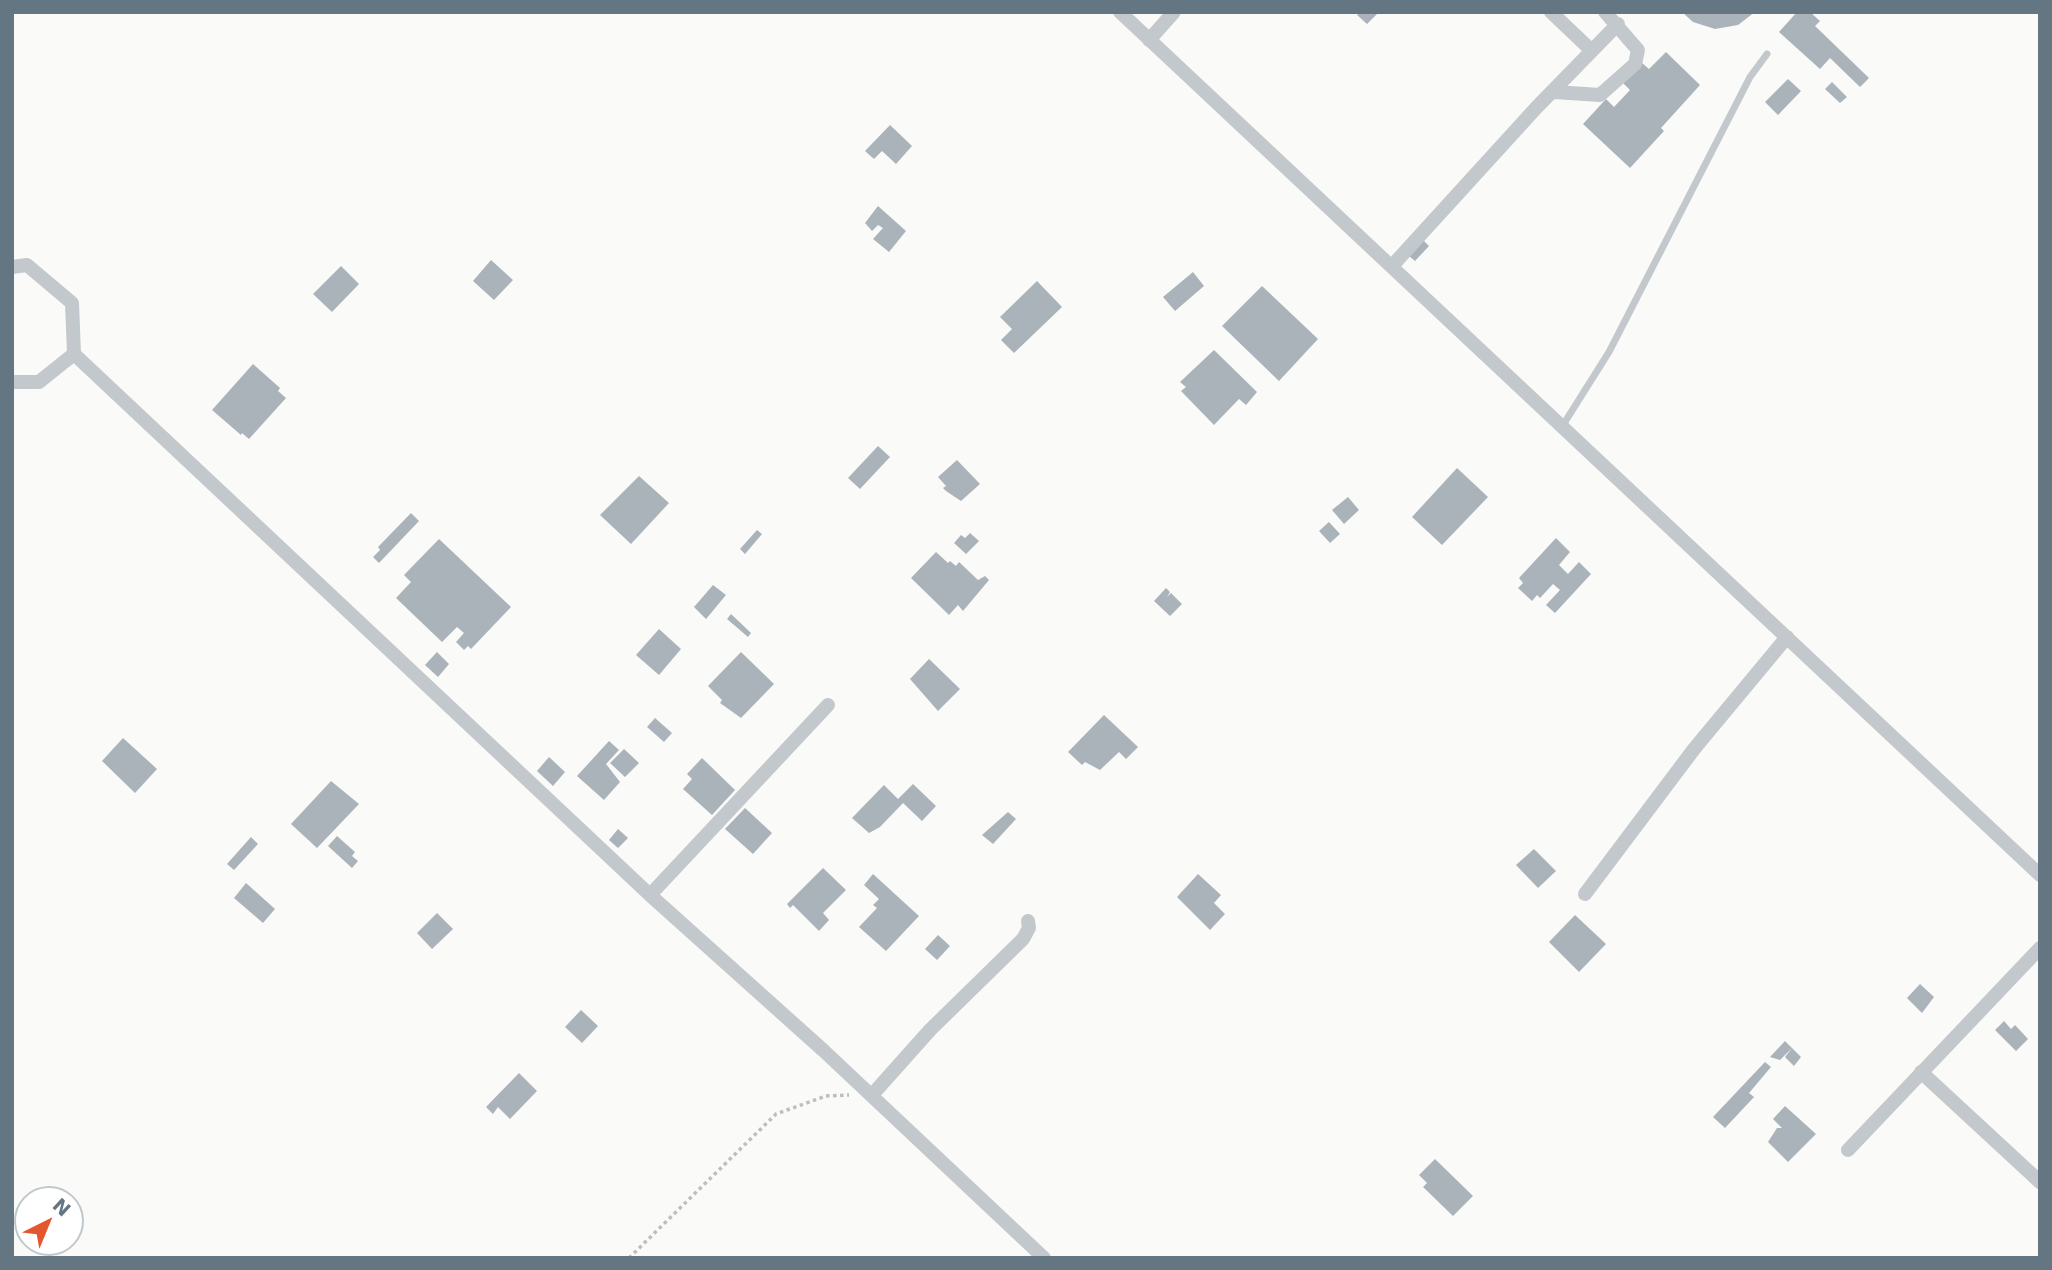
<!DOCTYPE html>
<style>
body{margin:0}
#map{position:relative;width:2052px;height:1270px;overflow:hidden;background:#fafaf8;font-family:"DejaVu Sans",sans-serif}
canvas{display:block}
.frame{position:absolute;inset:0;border:14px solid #657683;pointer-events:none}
.north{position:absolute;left:14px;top:1186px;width:70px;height:70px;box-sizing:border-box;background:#fff;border:2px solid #c1c8cd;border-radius:50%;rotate:43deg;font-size:19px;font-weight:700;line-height:28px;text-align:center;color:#657683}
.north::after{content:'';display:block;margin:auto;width:24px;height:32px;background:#e4572e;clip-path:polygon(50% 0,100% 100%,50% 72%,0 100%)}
</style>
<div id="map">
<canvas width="2052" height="1270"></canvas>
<div class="frame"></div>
<div class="north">N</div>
</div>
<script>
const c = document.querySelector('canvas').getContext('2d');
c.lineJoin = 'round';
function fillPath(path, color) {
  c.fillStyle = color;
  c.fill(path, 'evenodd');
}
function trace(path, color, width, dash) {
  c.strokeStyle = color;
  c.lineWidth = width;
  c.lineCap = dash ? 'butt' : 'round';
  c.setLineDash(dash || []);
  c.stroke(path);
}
fillPath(new Path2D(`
 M1360,12H1379L1367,24L1357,15Z
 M1682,12H1755L1738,25L1715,29L1693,22Z
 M1797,12H1810L1820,21L1815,26L1869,78L1860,87L1830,58L1820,69L1779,32Z
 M1666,52L1700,85L1661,128L1664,131L1630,168L1583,124L1606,99L1614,107L1630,90L1623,83L1642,63L1649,69Z
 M1788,79L1801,91L1778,115L1765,102Z
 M1832,82L1847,97L1840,103L1825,89Z
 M890,125L912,146L896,164L882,151L874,159L865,151Z
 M878,206L906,231L889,252L873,239L883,228L878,225L872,231L865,223Z
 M1423,240L1429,246L1415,261L1409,256Z
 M491,260L513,280L494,300L473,281Z
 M341,266L359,284L332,312L313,294Z
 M1193,272L1204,286L1175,311L1163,297Z
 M1037,281L1062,307L1014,353L1001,340L1012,329L1000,317Z
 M1262,286L1318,339L1279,381L1222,326Z
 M1214,350L1257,392L1246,405L1239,399L1214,425L1181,391L1186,387L1180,382Z
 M253,364L280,388L278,391L286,398L249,439L242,433L241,435L212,410Z
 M878,446L890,457L860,489L848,478Z
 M957,460L980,484L961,501L946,491L943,488L946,486L938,477Z
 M1457,468L1488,497L1442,545L1412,517Z
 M639,476L669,503L631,544L600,515Z
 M1348,497L1359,510L1344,524L1332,510Z
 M411,513L419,521L379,563L373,557L380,550L378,547Z
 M1329,522L1340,534L1330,543L1319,531Z
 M757,530L762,534L745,554L740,549Z
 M970,533L979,541L966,554L954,543L961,535L965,538Z
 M1556,538L1570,552L1559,565L1568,574L1579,562L1591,574L1555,613L1546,605L1560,590L1553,584L1540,598L1537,595L1532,601L1518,588L1523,583L1519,578Z
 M439,539L511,607L471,649L468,646L464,650L456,642L464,633L457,627L442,642L396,598L411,582L404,575Z
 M936,552L948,563L950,561L956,566L959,562L978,580L985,576L989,580L963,611L958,605L949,615L911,578Z
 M713,585L726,595L706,619L694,607Z
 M1166,588L1170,592L1167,597L1171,593L1182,604L1170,616L1154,601Z
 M731,614L751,633L748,637L727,619Z
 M659,629L681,649L659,675L636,655Z
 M437,652L449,664L438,677L425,665Z
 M741,652L774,684L741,718L720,703L722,700L708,686Z
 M929,659L960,689L938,711L910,679Z
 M1104,715L1138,747L1126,759L1119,752L1100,770L1085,762L1082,765L1068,752Z
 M655,718L672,733L664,742L647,727Z
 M123,738L157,769L135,793L102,761Z
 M609,741L619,750L606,764L620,782L604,800L577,776Z
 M624,749L639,763L625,777L610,763Z
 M549,757L565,772L553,786L537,771Z
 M702,758L735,790L712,815L683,789L692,779L687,774Z
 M331,781L359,804L317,848L291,824Z
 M913,784L936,806L922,821L903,803L880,827L869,833L852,818L884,785L898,799Z
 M745,808L772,833L753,854L725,829Z
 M1008,812L1016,819L993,844L982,835Z
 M618,829L628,838L618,848L609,840Z
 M337,836L355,852L352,856L358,861L352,868L328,846Z
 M251,837L258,844L234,870L227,864Z
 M1534,849L1556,871L1538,888L1516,865Z
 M823,868L846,890L823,913L829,920L819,931L793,905L790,908L787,904Z
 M873,874L919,916L886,951L859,927L877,908L873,905L879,899L864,885Z
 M1198,874L1221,895L1214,903L1225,914L1210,930L1177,897Z
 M246,883L275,909L263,923L234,898Z
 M437,913L453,929L432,949L417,933Z
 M1575,915L1606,944L1579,972L1549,942Z
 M938,935L950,946L937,960L925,949Z
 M1920,984L1934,997L1922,1013L1907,998Z
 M581,1010L598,1026L582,1043L565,1027Z
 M2004,1021L2011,1029L2015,1025L2028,1039L2016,1051L1995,1030Z
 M1785,1041L1792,1048L1780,1060L1770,1057Z
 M1792,1048L1801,1057L1794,1066L1785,1057Z
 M1765,1062L1771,1067L1749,1093L1754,1097L1725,1128L1713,1117Z
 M519,1073L537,1091L510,1119L498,1107L493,1114L486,1107Z
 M1785,1106L1816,1134L1788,1162L1768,1142L1777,1128H1782L1773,1119Z
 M1435,1159L1473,1196L1453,1216L1423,1187L1427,1183L1419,1175Z`), '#aab3b9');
trace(new Path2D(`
 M629,1258L776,1114L826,1096L849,1095`), '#bbbfc2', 3.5, [3.5, 3.5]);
trace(new Path2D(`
 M1563,425L1609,352L1750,77L1767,54`), '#c3c8cc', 7);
trace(new Path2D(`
 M1120,12L2040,875
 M1551,12L1592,51
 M1149,40L1174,12
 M1554,92L1600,95L1635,64L1638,50L1605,12
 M1392,266L1536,108L1618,24
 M12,267L27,265L72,303L74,354L39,382H12
 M74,354L650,895L824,1051L1044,1258
 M1585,894L1694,749L1787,637
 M650,895L828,705
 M1921,1072L2040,1182
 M872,1095L930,1030L1023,939L1029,928L1028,921
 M1848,1150L2040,948`), '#c3c8cc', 14);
</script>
